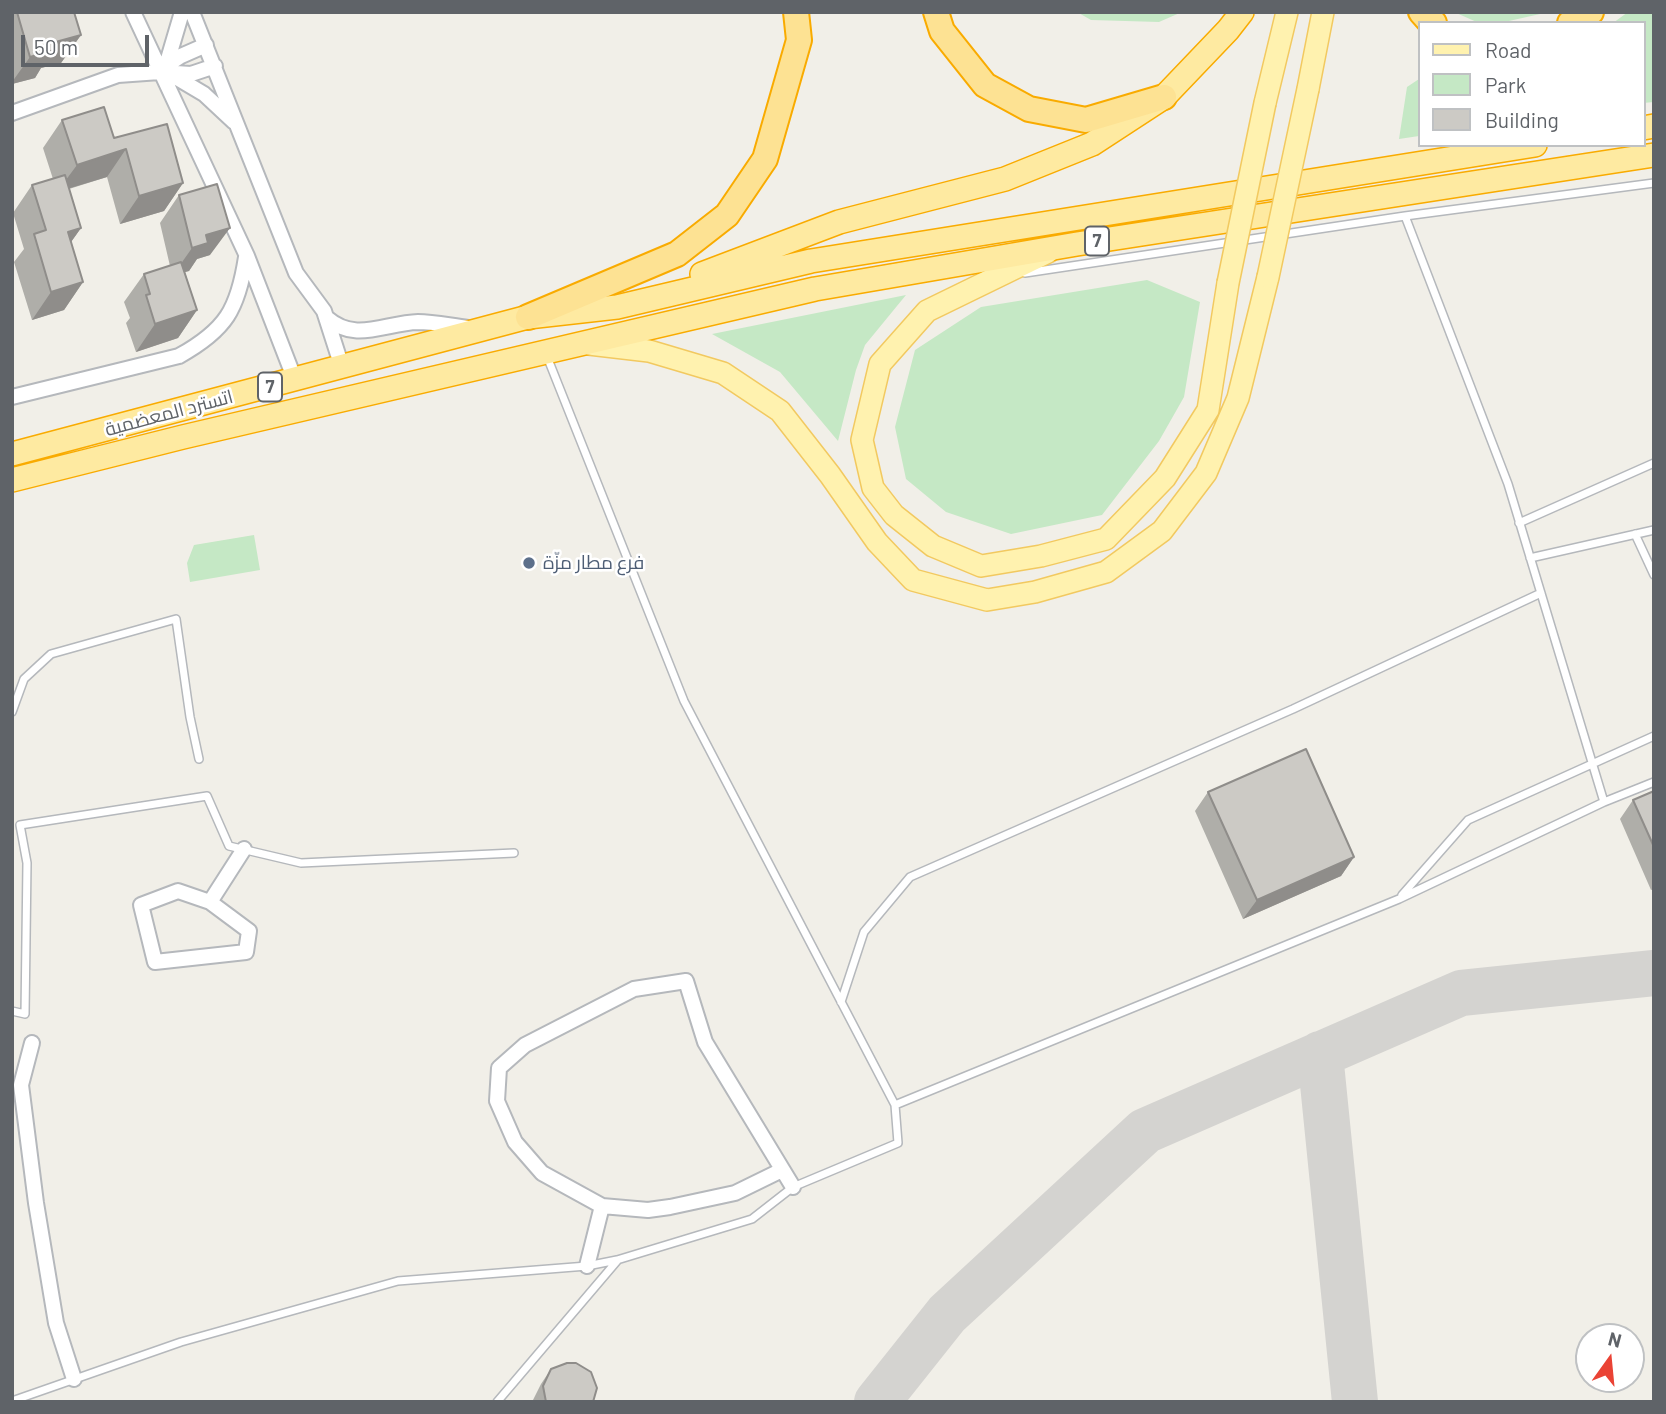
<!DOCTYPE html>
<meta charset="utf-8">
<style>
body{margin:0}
#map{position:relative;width:1666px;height:1414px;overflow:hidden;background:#f1efe8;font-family:Barlow,sans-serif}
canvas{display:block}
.frame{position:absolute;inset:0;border:14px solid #5f6368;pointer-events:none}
.legend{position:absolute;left:1418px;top:21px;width:228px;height:126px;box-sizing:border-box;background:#fff;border:2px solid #bfc1c3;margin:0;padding:9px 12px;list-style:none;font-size:21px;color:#5f6368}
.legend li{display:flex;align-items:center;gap:14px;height:35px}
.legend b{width:35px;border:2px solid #bfc1c3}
.north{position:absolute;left:1575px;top:1323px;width:70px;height:70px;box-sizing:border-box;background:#fff;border:2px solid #bfc1c3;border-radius:50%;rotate:15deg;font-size:19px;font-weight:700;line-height:28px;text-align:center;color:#5f6368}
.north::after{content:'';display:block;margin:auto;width:24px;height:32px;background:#ea4335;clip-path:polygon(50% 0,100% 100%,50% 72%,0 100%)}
.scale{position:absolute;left:21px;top:35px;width:128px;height:32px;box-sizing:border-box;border:4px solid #5f6368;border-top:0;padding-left:9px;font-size:21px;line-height:24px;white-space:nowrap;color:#5f6368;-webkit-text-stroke:5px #fff;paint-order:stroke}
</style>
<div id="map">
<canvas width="1666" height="1414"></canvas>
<div class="frame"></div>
<ul class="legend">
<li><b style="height:9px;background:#fff2af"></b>Road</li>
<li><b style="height:19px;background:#c5e8c5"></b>Park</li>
<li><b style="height:19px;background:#cccac5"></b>Building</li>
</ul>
<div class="north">N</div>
<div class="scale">50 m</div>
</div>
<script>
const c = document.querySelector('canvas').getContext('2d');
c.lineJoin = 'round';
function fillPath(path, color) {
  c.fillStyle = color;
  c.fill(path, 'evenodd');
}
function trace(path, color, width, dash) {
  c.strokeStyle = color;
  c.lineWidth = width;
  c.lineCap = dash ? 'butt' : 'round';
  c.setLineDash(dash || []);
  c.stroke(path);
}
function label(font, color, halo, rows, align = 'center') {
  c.font = font + ' Barlow,Cairo,sans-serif';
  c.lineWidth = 5;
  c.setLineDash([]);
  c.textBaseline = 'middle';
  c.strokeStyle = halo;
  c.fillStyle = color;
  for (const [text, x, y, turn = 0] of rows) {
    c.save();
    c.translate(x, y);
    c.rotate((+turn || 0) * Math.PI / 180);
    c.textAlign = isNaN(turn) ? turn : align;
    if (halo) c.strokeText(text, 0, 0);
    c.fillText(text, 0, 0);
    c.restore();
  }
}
fillPath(new Path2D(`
 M1077,12H1182L1159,22L1091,20Z
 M1454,12H1549L1500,23H1479Z
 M1628,12H1654V102L1643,103V23H1613Z
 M1419,79V136L1399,139L1407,87Z
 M1147,280L1200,302L1184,397L1159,441L1102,515L1011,534L946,512L906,479L895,427L915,350L981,307Z
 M906,295L865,345L856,370L838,441L780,372L712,334Z
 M254,535L260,570L190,582L187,563L194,545Z`), '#c5e8c5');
trace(new Path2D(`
 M1320,1054L1355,1402
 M877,1402L947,1314L1145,1131L1461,993L1654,973`), '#d4d3d0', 46);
const service = new Path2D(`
 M1405,216L1508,484L1604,802
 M1025,273L1405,216L1654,183
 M1519,523L1654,463
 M1635,534L1654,575
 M1530,558L1654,530
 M12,712L24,679L51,654L176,619L190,717L199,759
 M1402,895L1468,820L1654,736
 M841,1002L864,932L910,877L1293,709L1541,593
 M12,1011L25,1014L27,863L20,825L207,796L229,846L301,863L514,853
 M895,1105L1399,899L1604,802L1654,782
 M12,1401L181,1342L398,1281L587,1266L617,1260L752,1219L793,1187L898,1143L895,1105L684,701L546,354
 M497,1402L617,1261`);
const minor = new Path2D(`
 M133,12L247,256L295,380
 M192,12L296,273L324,311L342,367
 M166,66L182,12
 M166,66L181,56L206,45
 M172,75L204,94L234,122
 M12,113L118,75L160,72L191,74L215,66
 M327,318C355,343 385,323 418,322C434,322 451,326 468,328
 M12,397L179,356C226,330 238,309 246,257
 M210,902L249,931L246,952L155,962L141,905L178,891L210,902L244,849
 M32,1043L21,1085L36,1203L56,1323L74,1379
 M602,1206L648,1210L670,1207L735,1193L782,1170
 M587,1266L602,1206L542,1173L515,1142L497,1101L499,1068L525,1045L634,989L686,981L705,1042L793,1187`);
const primary = new Path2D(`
 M1308,89L1323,12
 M1265,103L1287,12
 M1048,252L927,311L880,364L862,440L873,488L894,515L933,546L981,566L1041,556L1106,539L1165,478L1208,410L1228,283
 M589,344L649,351L723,373L780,411L830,475L877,542L913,580L987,600L1035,592L1106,572L1162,531L1206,473L1238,398L1268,277`);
const trunk = new Path2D(`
 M1643,128L1654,126
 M702,274L839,222L1005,179L1092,144L1164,97L1228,30L1242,12
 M12,454L528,317L617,307L811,261L1535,145
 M12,480L183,437L815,289L1077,244L1654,155`);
const motorway = new Path2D(`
 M936,12L942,31L985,85L1029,109L1086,120L1164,97
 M1421,12L1429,21L1434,23
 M1570,23L1591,12
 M528,317L677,254L727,215L765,159L799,40L796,12`);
trace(service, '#b5b8bc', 10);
trace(minor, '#b5b8bc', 18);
trace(primary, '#f2c960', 24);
trace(trunk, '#f9ab00', 26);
trace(motorway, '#f9ab00', 28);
trace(service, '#fff', 7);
trace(minor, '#fff', 14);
trace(primary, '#fff2af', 21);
trace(trunk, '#feeaa1', 23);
trace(motorway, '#fde293', 24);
const primaryBridge = new Path2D(`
 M1268,277L1308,89
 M1228,283L1265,103`);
trace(primaryBridge, '#f2c960', 24, []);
trace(primaryBridge, '#fff2af', 21);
fillPath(new Path2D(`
 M12,12H74L81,35L61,63L41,68L35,78L12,84Z
 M62,120L114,138L183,183L164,211L120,224L107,177L69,189L81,228L71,242L83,282L64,310L32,320L14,262L24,249L13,213L32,185L53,179L43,148Z
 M179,195L210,255L197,259L189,271L185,272L197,310L178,338L136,352L126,323L130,318L124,302L144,274L170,266L160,223Z
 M1654,791V889L1651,890L1620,819L1633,800Z
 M1208,792L1354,857L1341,876L1243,919L1195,811Z
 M551,1369L593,1402H533V1400L541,1384Z`), '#afaea9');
fillPath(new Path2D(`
 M81,35L61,63L41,68L35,78L12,84V82L30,57L52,43Z
 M126,149L107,177L57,192L77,165Z
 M183,183L164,211L120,224L139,196Z
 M81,228L61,256L68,232Z
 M230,228L210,255L197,259L189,271L173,275L192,248L206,235Z
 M83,282L64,310L32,320L51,292Z
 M197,310L178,338L136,352L155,324Z
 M1354,857L1341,876L1243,919L1257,900Z`), '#8f8d8a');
const building = new Path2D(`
 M17,12H74L81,35L52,43L54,50L30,57Z
 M104,107L114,138L167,124L183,183L139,196L126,149L77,165L62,120Z
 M65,175L81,228L68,232L83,282L51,292L34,234L46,230L32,185Z
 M217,184L230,228L206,235L208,243L192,248L179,195Z
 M181,262L197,310L155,324L146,295L150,294L144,274Z
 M1306,749L1354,857L1257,900L1208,792Z
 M1654,791V847L1633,800Z
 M567,1363H576L591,1372L597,1388L593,1402H546L543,1386L551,1369Z`);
fillPath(building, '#cccac5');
trace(building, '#8f8d8a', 2);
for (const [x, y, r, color] of [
 [529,563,7,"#5c6f8a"]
]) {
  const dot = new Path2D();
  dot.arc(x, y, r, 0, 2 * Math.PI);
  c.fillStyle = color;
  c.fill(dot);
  trace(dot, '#fff', 2.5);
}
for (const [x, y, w] of [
 [1097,241,24],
 [270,387,24]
]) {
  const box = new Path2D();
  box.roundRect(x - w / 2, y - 14.5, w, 29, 5);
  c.fillStyle = '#fff';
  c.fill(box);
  trace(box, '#5f6368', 2);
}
label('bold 18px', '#5f6368', null, [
 ["7",1097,241],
 ["7",270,387]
]);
label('19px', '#5f6368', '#fff', [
 ["اتسترد المعضمية",169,413,-15]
]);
label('19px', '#4e5e75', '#fff', [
 ["فرع مطار مزّة",543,563]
], 'left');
</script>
